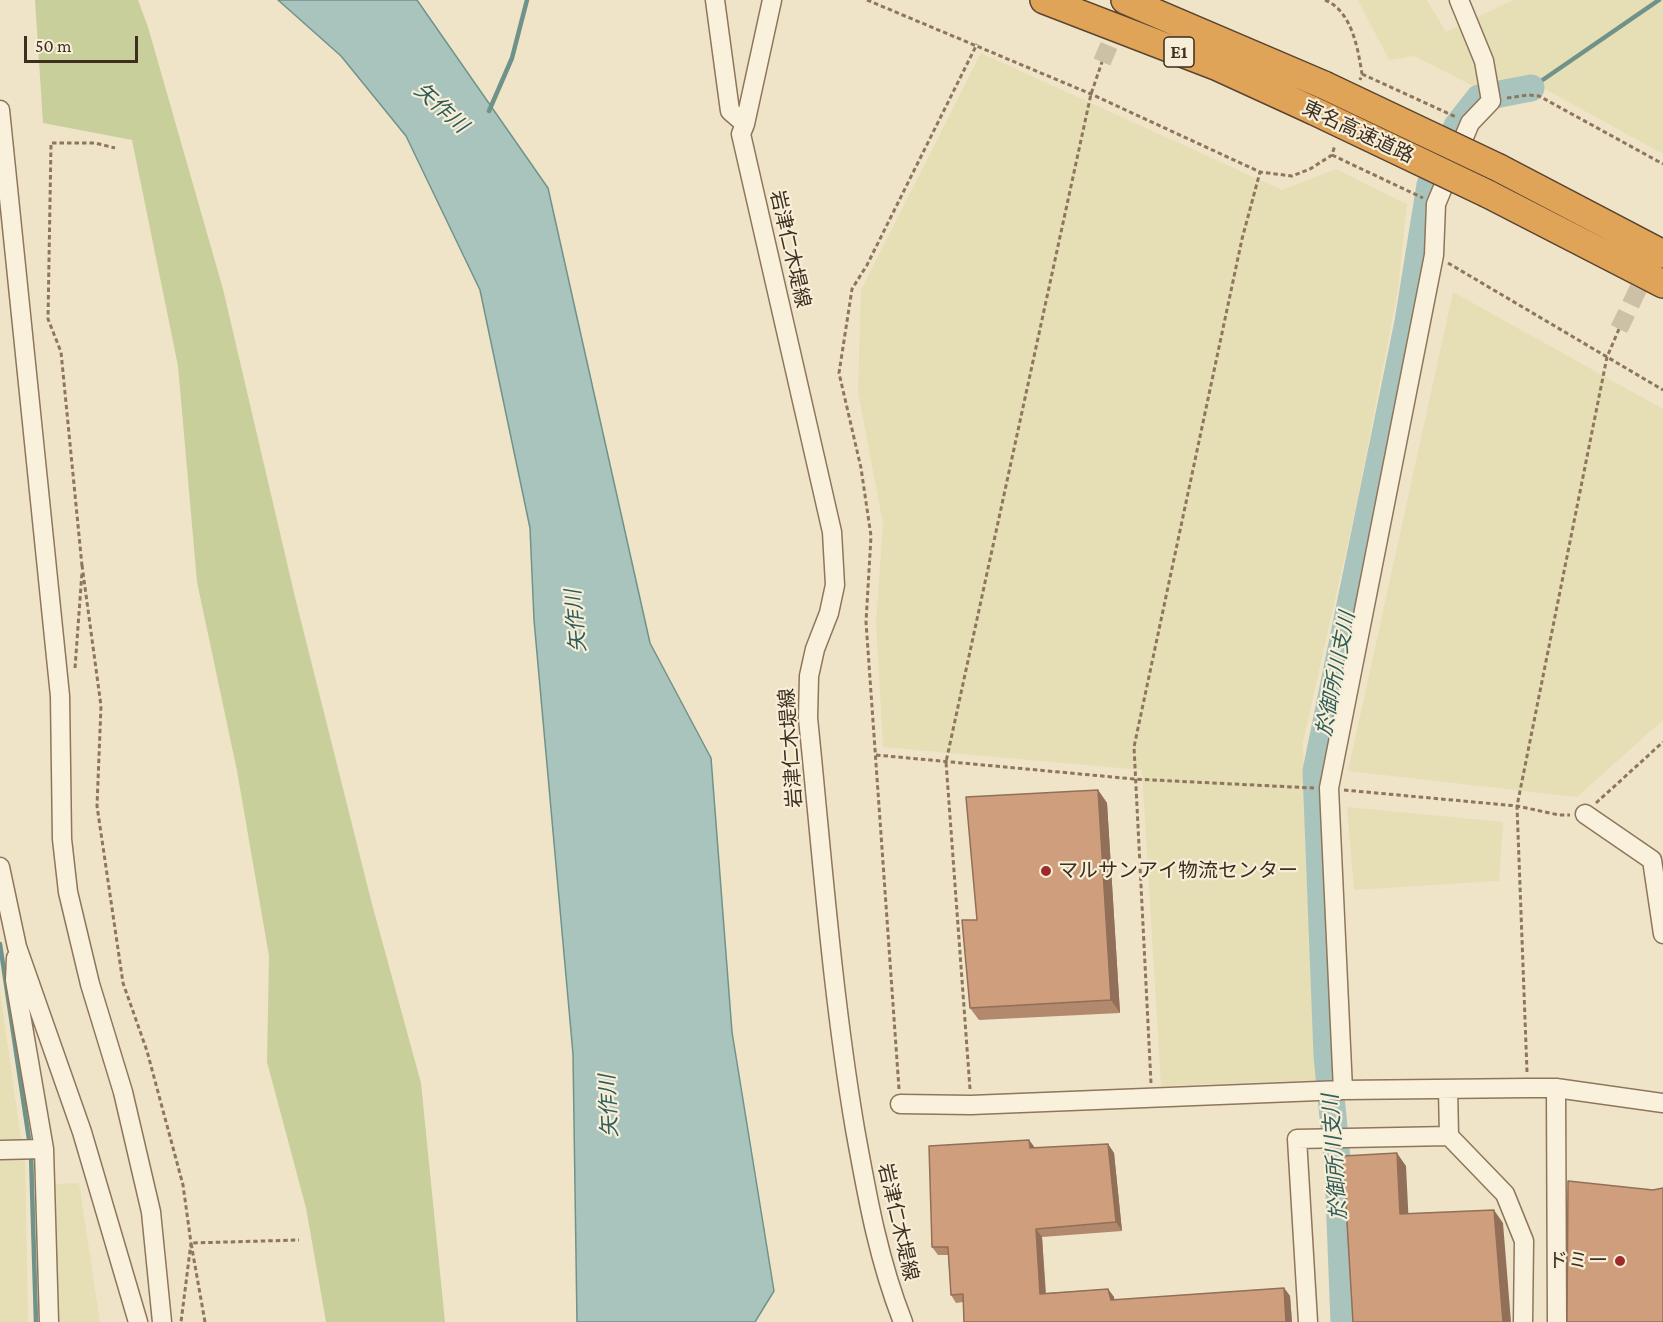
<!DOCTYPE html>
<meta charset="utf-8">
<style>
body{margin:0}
#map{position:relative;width:1663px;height:1322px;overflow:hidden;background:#f0e4c8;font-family:"Crimson Pro",serif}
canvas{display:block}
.scale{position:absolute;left:24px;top:36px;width:114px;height:27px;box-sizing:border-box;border:3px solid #3d2e20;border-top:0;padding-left:8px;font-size:18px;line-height:21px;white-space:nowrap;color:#3d2e20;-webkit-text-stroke:4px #f7eed8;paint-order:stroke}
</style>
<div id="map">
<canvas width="1663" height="1322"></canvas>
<div class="scale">50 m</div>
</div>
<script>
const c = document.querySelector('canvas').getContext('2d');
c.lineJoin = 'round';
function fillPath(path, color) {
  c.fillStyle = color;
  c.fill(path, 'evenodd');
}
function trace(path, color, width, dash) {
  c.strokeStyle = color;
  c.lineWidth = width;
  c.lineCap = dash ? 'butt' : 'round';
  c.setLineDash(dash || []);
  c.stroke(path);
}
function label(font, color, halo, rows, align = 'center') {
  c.font = font + ' "Crimson Pro","Noto Sans JP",serif';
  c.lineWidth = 4.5;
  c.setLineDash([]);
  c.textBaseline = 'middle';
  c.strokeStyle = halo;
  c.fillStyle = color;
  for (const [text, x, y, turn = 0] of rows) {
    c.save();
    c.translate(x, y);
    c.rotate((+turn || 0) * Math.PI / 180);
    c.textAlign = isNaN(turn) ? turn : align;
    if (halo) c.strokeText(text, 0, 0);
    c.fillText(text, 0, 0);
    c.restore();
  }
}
fillPath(new Path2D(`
 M1358,0H1427L1446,32L1513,0H1663V154L1525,78L1477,88L1414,56L1389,60Z
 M981,53L1282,190L1336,169L1407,204L1398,290L1356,507L1303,742L1306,860L1317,1080L1161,1086L1142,770L883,747L876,623L883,524L858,392L861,290Z
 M1453,292L1663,409V720L1577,797L1348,771Z
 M1347,807L1503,822L1499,881L1354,890Z
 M0,991L21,1139H0Z
 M0,1158H25L28,1322H0Z
 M79,1183L100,1322H57L54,1184Z`), '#e6deb5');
fillPath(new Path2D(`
 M35,0H138L148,27L223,289L295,597L372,904L421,1083L445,1322H326L306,1208L267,1062L269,956L237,771L197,582L178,366L132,140L43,123Z`), '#c9cf9b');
const water = new Path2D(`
 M278,0H417L548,188L650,643L711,758L732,1032L774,1291L755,1322H577L573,1054L534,620L530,528L480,290L406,136L341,56Z`);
fillPath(water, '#a9c4bc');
trace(water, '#6f938a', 1.5);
trace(new Path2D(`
 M1531,88L1659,0
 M489,111L512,58L527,0
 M0,944L30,1146
 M31,1154L36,1322`), '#6f938a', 4.5);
trace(new Path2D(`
 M1344,1322L1338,1169L1327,1055L1316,771L1408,322L1430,185L1457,126L1479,98L1531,88`), '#a9c4bc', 27);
trace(new Path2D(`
 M1102,62L1128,0
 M1619,329L1663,237`), '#ccc0a6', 18, [18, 9]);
const minor = new Path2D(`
 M715,0L730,111L745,124
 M772,0L745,124L741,134L832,532L835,585L829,613L815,649L809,676L808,718C822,855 832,993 855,1129C867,1195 878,1259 903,1322
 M0,110L60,696L62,839L68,892L90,984L123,1092L151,1212L162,1322
 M1585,814L1652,860L1663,934
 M0,867L17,947L82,1132L138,1322
 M16,958L15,980L44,1149L49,1322
 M1556,1088L1557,1322
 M1448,1089L1449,1136L1505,1194L1524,1241L1523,1322
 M1343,1090L1329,788L1434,255L1436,204L1470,123L1491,101L1484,61L1459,0
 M900,1104L971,1105L1343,1090L1527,1088H1556L1663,1103
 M0,1150L44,1149
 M1308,1322L1297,1139L1449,1136`);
const highway = new Path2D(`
 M1044,0L1218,67L1312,110
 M1125,0L1324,85
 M1499,168L1663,254
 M1488,194L1663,284`);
trace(minor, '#8d765c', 21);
trace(highway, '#5b4430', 30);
trace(new Path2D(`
 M867,0L1091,94L1260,172L1292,176L1310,169L1332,155L1335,145
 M1325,0C1352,11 1358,49 1362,74L1360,80
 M1362,74L1456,117
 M1507,98L1528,95L1539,96L1663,164
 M1332,155L1423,198
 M1448,263L1663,390
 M82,565L101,706L97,806L123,983L147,1051L183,1185L191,1243L181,1322
 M82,566L61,352L48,319L51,143H95L115,148
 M75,668L82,572
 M876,755L1134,779L1314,788
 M1344,790L1517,806L1559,815H1570
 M1596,803L1663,742
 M1527,1072L1517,806L1607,357L1619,329
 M1151,1083L1134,747L1242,239L1260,172
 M899,1089L866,622L871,536L861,468L839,373L852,289L867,265L977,44
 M970,1089L946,762L1091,94L1102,62
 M205,1322L191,1243L299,1240`), '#8d765c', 3, [4.5, 3]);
trace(minor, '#faf1dc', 18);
trace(highway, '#e0a458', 27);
const highwayBridge = new Path2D(`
 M1324,85L1499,168
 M1312,110L1488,194`);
trace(highwayBridge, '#5b4430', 30, []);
trace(highwayBridge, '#e0a458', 27);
fillPath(new Path2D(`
 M1098,790L1107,803L1120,1013L979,1020L970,1008L977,920Z
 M1029,1140L1035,1148L1108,1144L1114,1153L1122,1231L1042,1237L1046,1293L1108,1289L1114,1297V1300L1284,1288L1290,1296L1292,1322H964L963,1302L956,1303L951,1295L948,1255H938L932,1247L929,1146Z`), '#b2896c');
fillPath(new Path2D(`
 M1098,790L1107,803L1120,1013L1111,1000Z
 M1029,1140L1035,1148H1030Z
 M1108,1144L1114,1153L1122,1231L1116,1222Z
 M1397,1153L1406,1166L1409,1227L1400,1214Z
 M1494,1210L1503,1223L1511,1322H1503Z
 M1036,1229L1042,1237L1046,1302L1040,1294Z
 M1284,1288L1290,1296L1292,1322H1286Z
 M1108,1289L1114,1297L1116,1308L1111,1300Z`), '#916f58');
const building = new Path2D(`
 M1098,790L1111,1000L970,1008L962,920H977L966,797Z
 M1029,1140L1030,1148L1108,1144L1116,1222L1036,1229L1040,1294L1108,1289L1111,1300L1284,1288L1286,1322H964L963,1294L951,1295L948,1247H932L929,1146Z
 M1397,1153L1400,1214L1494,1210L1503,1322H1353L1343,1156Z
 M1568,1181L1653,1190L1663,1188V1322H1567Z`);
fillPath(building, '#cf9f7d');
trace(building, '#916f58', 1.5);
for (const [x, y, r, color] of [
 [1046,871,6,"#9e2a2b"],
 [1620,1261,6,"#9e2a2b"]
]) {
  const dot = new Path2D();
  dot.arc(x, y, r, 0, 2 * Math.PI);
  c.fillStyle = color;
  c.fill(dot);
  trace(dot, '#f7eed8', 2);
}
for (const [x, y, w] of [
 [1179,52,30]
]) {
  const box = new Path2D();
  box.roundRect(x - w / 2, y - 15, w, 30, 4.5);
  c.fillStyle = '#f7eed8';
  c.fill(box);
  trace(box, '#3d2e20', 1.5);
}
label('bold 18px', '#3d2e20', null, [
 ["E1",1179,52]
]);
label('20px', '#3d2e20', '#f7eed8', [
 ["東名高速道路",1358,132,25],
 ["岩津仁木堤線",790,249,77],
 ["岩津仁木堤線",791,748,-94],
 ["岩津仁木堤線",898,1222,77]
]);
label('20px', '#3d2e20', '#f7eed8', [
 ["マルサンアイ物流センター",1058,871],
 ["ドミー",1608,1261,"right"]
], 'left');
label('italic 21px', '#2f5d5a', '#f7eed8', [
 ["矢作川",441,108,42],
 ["矢作川",576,621,-95],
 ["於御所川支川",1336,674,-79],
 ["矢作川",609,1106,-93],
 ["於御所川支川",1335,1157,-94]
]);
</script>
